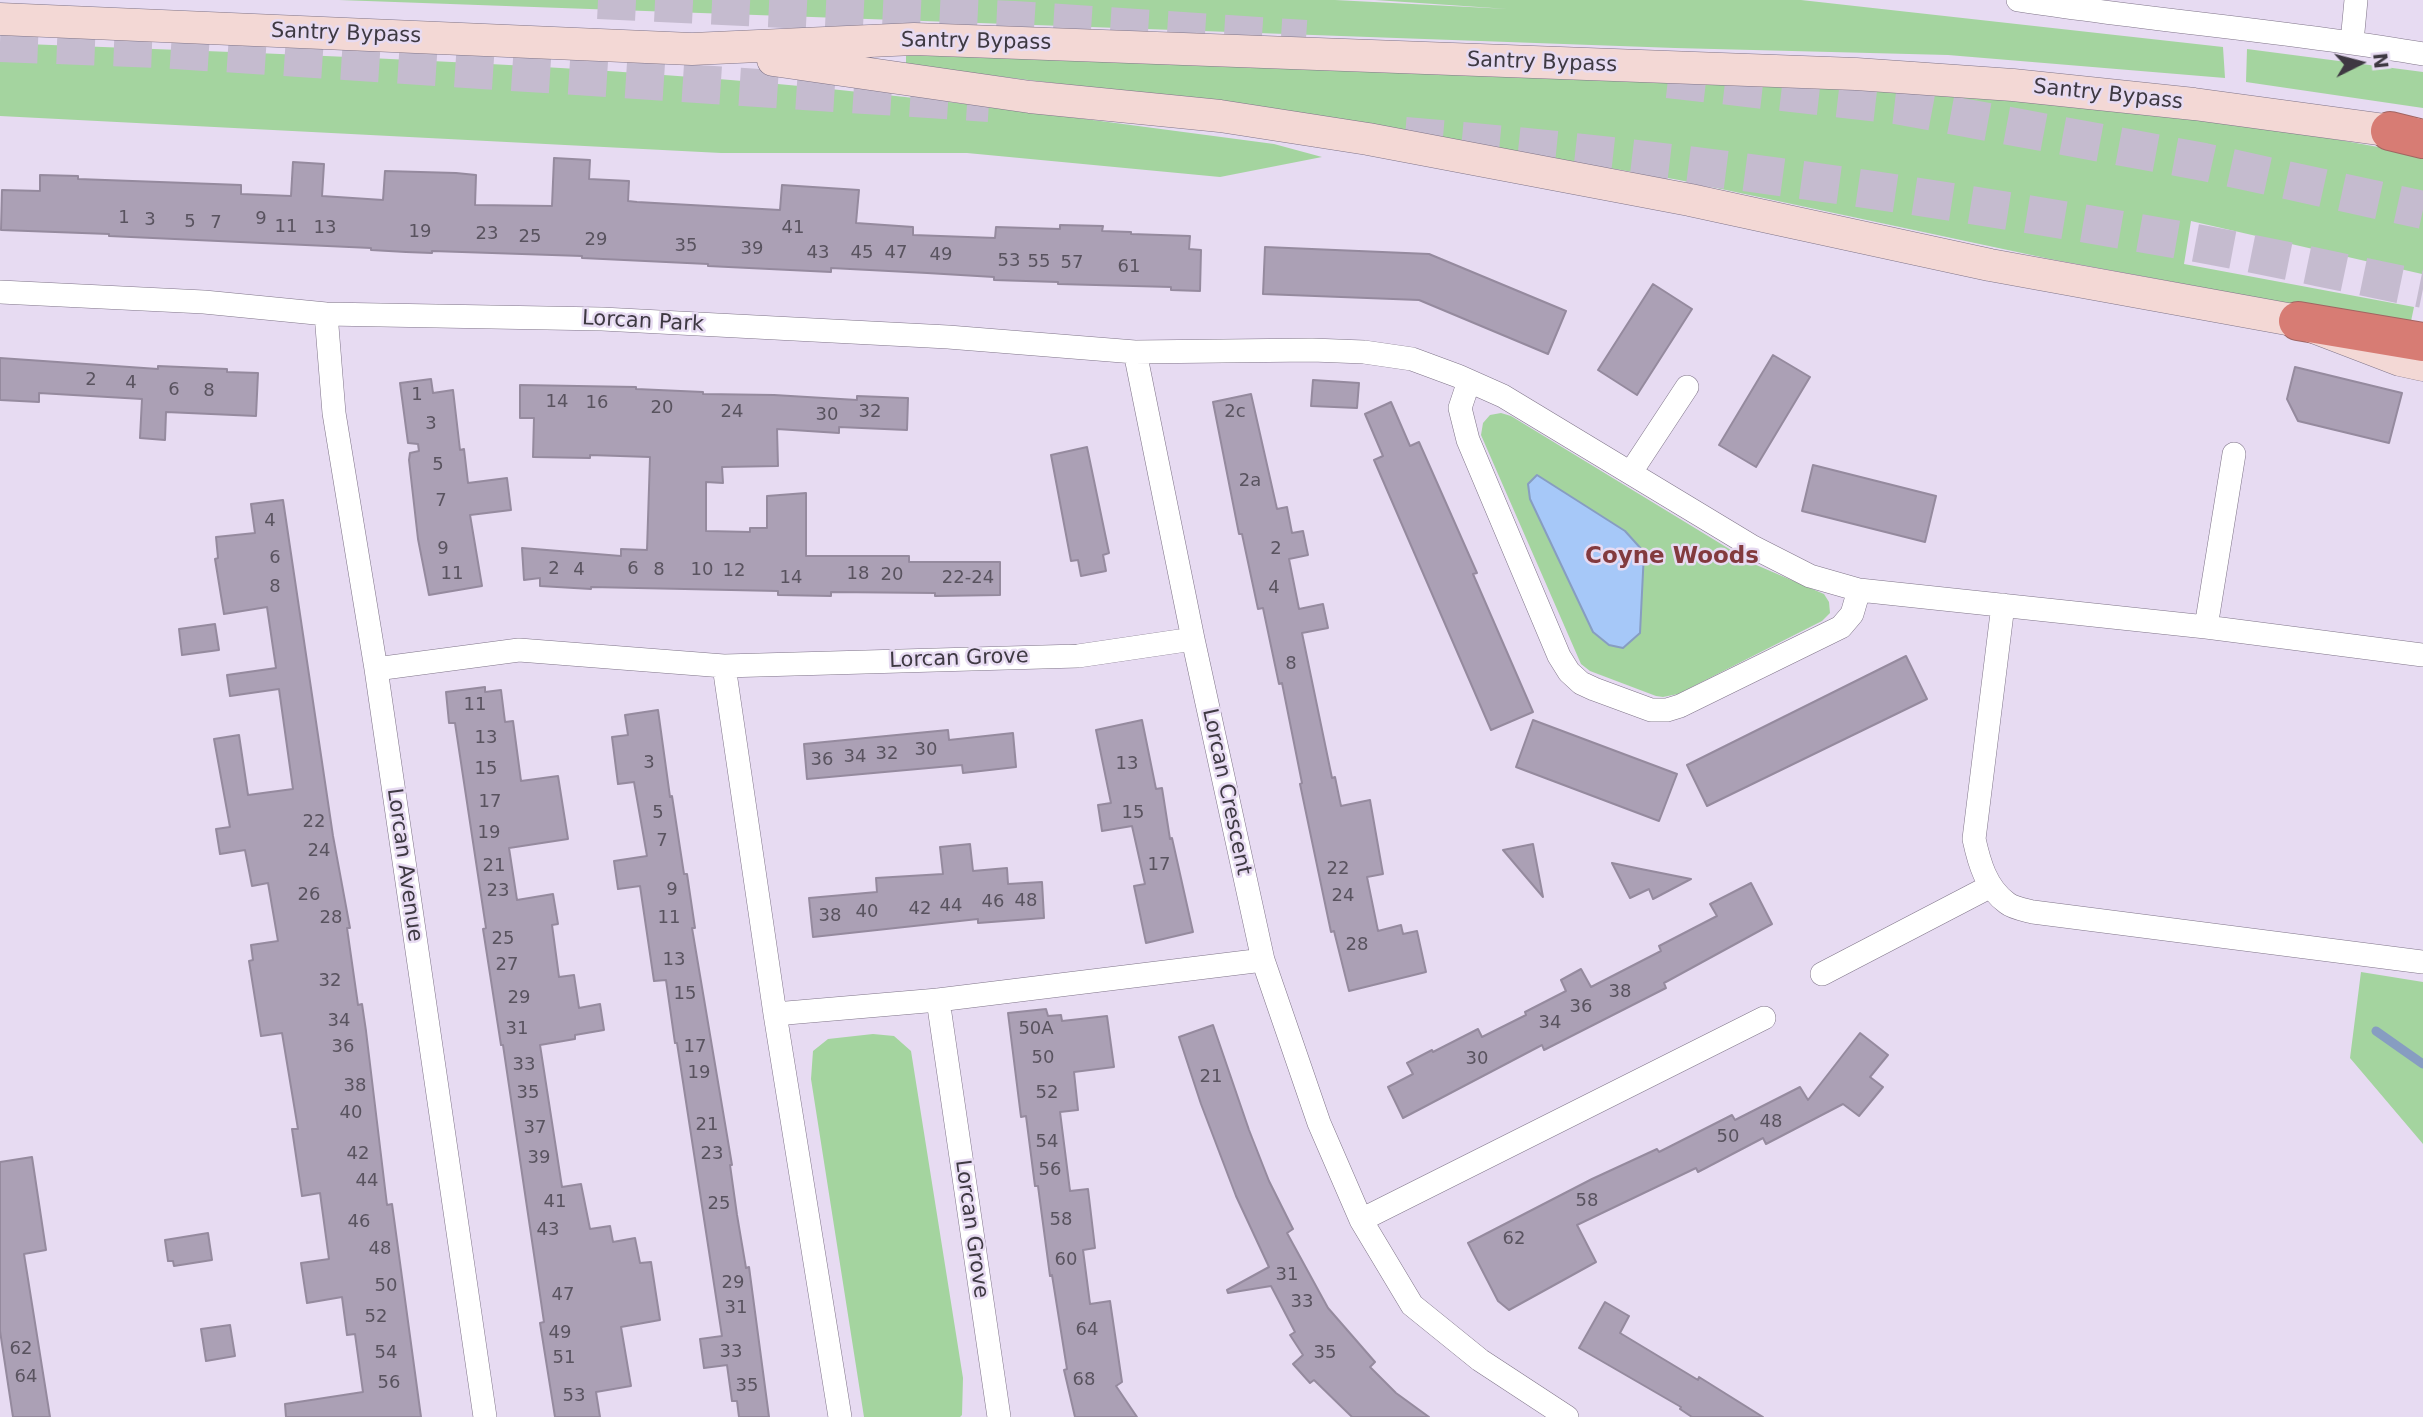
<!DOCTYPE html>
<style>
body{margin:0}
#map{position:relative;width:2423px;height:1417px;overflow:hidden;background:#e7dbf2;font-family:"DejaVu Sans",sans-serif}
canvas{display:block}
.north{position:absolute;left:2325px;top:28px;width:70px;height:70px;-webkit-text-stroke:5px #e7dbf2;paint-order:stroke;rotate:84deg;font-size:19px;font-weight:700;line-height:28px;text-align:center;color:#3e3942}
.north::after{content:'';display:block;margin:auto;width:24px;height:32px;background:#3e3942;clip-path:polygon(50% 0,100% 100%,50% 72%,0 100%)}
</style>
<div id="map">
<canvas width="2423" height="1417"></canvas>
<div class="north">N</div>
</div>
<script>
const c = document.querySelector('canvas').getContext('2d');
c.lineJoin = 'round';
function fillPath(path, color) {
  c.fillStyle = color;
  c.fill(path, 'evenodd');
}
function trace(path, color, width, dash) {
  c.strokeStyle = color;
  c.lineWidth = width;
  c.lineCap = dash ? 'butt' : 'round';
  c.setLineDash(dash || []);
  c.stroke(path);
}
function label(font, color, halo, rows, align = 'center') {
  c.font = font + ' "DejaVu Sans",sans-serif';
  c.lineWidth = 5;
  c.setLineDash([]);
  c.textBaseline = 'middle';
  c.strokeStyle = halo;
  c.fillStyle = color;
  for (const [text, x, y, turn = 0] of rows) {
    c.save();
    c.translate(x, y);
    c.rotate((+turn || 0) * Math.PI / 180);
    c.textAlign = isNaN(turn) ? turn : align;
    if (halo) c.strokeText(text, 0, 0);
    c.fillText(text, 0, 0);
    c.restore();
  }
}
fillPath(new Path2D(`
 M339,0H1335L1508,9L1375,0H1801L2223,47L2225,78L1948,55L1675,48Z
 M0,43C274,54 548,62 821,88C972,103 1123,124 1274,144L1322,157L1220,177L967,153H721L0,116Z
 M2247,49L2423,72V108L2246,82Z
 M906,50L1856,84L2211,117L2423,155V271L2422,274L2191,221L2184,264L2414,307L2410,326L2050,259L1679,180L1274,110L906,65Z
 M1501,413L1511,416L1754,564L1824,594L1829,602L1830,613L1822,621L1678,694L1663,697L1656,696L1590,671L1581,664L1481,435L1483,423L1490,415Z
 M2361,972L2423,982V1144L2350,1058Z
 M873,1034L894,1036L911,1051L963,1378L962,1415L960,1417H864L811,1079L813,1051L828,1039Z`), '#a4d49f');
const water = new Path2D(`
 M1537,475L1625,531L1644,552L1640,633L1623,648L1609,645L1593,632L1530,499L1528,484Z`);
fillPath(water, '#a6c8f8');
trace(water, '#879dc1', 2);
trace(new Path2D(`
 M2376,1031L2423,1064`), '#879dc1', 9);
const building = new Path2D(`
 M554,158L590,160L589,179L629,181L628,201L637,202L780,210L782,185L859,190L856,223L913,227V235L995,238L996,227L1060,229V225L1103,226L1102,231L1131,232V234L1190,236L1189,249L1201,250L1200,291L1171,290V287L1058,284V282L994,280V277L927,273L831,268V272L708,266V264L582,258V256L432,251V253L406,252L371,250V248L109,236V234L1,230L2,190L40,191V175L78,176V179L241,185V194L291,196L293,162L324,164L322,196L383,200L385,171L456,173L476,175L475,205L552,206Z
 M1265,247L1429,254L1566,311L1548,354L1419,300L1263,294Z
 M1653,284L1692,309L1637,395L1598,370Z
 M1773,355L1810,377L1756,467L1719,445Z
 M0,358L158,369V366L227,369V372L258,373L256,416L166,412L165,440L140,438L142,399L39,393V402L0,400Z
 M2295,367L2402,393L2389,443L2298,421L2287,399Z
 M431,379L433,393L453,390L460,450L464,449L468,483L507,478L511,510L470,515L482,586L429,595L418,539L409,460L410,453L419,451L418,444L408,443L400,383Z
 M1313,380L1359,383L1357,408L1311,406Z
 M520,385L636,387V389L703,392V394L774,395L857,400V396L908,398L907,430L839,427V433L777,429L778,466L722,467L723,483L706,482V531L750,532V528H767V496L806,493V556H909V562H1000V595L935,596V593L831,592V596L778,595V591L591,587V589L540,586V578L524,580L522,548L621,556V549L647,550L650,457L590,455V458L533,457L534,418H520Z
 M1251,394L1277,509L1287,507L1292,533L1303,531L1308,555L1289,559L1299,609L1323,604L1328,628L1302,633L1332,778L1335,777L1341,806L1370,800L1383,874L1367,877L1378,931L1401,925L1403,934L1417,931L1426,972L1349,991L1334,931L1331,932L1327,913L1300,784L1302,783L1282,683L1279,684L1263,608L1258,609L1242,534H1239L1213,402Z
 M1391,402L1410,446L1419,442L1477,573L1473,574L1533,712L1491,730L1374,460L1383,456L1365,414Z
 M1087,447L1109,553L1103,555L1106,571L1081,576L1078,560L1071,561L1051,455Z
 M1813,465L1936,496L1925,542L1802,511Z
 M283,500L333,836L350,928H347L358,1005L362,1004L366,1031L387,1205L392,1204L421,1417H286L285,1404L363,1392L355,1334L347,1335L342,1297L307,1303L301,1263L329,1259L320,1193L302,1196L292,1129H298L282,1033L261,1036L249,961L253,960L251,945L278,941L268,883L252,886L245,850L220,854L216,829L230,827L214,739L239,735L248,795L293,789L279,689L230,696L227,675L276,668L267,607L224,614L215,559L218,558L216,537L255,533L251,504Z
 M215,624L219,650L182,655L179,629Z
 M1906,656L1927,699L1707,806L1687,765Z
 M485,687V692L501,690L505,722L513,721L521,781L558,776L568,839L509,848L517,900L553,894L558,924L552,925L559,977L574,975L579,1008L600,1004L604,1030L575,1035V1039L540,1045L562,1187L581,1184L590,1229L610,1226L613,1242L635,1238L640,1263L651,1262L660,1320L621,1327L631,1386L596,1392L600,1417H555L540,1323L544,1322L503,1045H501L483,929L486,928L455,723H449L446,692Z
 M658,710L670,797L672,796L684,874H687L695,928H692L732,1165H730L737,1215L746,1268L749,1267L769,1417H739L737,1401H732L727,1365L704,1368L700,1339L722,1336L677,1043H675L666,980L654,981L640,886L618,889L614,861L647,856L634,782L618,784L612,737L628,735L625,715Z
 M1142,720L1156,789L1162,788L1170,839L1172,838L1193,932L1146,943L1134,886L1145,884L1132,826L1102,831L1098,805L1111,803L1096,730Z
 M1533,720L1677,774L1659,821L1516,767Z
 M948,730L949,740L1013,733L1016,767L963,773L962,765L807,779L804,744Z
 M970,844L973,871L1007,868L1008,884L1042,882L1044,918L978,923V919L813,937L809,898L877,892L876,878L943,874L940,847Z
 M1533,844L1543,897L1503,850Z
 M1612,863L1641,869L1691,879L1653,899L1649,889L1630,898Z
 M1751,883L1772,924L1664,983L1666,988L1544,1050L1542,1045L1403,1118L1388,1087L1413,1074L1407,1063L1432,1050L1433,1052L1478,1029L1482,1037L1526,1015L1525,1012L1566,991L1561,980L1581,969L1591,987L1661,951L1659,946L1717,916L1710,904Z
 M1046,1009L1048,1016L1061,1015L1062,1021L1107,1016L1114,1067L1074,1072L1078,1110L1060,1112L1070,1191L1088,1189L1095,1248L1083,1250L1090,1304L1110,1301L1122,1382L1116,1386L1137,1417H1075L1064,1370L1067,1369L1052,1275L1050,1276L1038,1186H1035L1026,1116L1021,1117L1008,1013Z
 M1213,1025L1249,1130L1269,1181L1293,1229L1287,1233L1328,1308L1375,1362L1370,1367L1396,1393L1429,1417H1352L1314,1380L1310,1383L1293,1364L1303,1355L1290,1335L1295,1332L1271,1286L1228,1293L1227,1290L1269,1267L1236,1196L1201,1104L1179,1037Z
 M1860,1033L1888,1055L1870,1077L1883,1087L1859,1116L1843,1104L1766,1144L1763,1138L1698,1172L1696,1168L1577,1225L1596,1262L1509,1310L1498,1301L1468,1243L1592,1179L1657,1149L1659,1152L1732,1115L1735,1120L1800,1087L1808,1100Z
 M32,1157L46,1250L24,1254L50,1417H13L0,1331V1162Z
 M208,1233L212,1260L174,1266L173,1261H168L165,1240Z
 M1605,1302L1629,1316L1620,1333L1698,1380L1699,1377L1763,1417H1692L1680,1409L1681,1407L1579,1348Z
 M230,1325L235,1356L206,1361L201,1329Z`);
fillPath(building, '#aba0b5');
trace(building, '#958a9e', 2);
trace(new Path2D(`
 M598,0L1014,20L1306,39
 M0,43L160,49L989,103
 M1668,79L1896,105L2204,162L2423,210
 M1405,136C1666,157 1927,195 2185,241C2264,255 2344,273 2423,289`), '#c5bbcf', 38, [38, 19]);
const minor = new Path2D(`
 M2018,0C2153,21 2289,31 2423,54
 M2352,42L2356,0
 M0,292L204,302L326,314L602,319L948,337L1135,352L1312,350L1364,352L1412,359L1458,376L1503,396L1753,547L1810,576L1859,590L2206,627L2423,655
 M326,314L334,413L376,669L485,1417
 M1135,352L1193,639L1263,960L1319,1123L1361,1220L1412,1305L1480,1360L1567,1417
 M1469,381L1460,408L1468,440L1559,656L1569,672L1581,683L1594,689L1651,710H1667L1680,706L1841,627L1852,614L1859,590
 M1631,472L1687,387
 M2003,605L1974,839C1979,862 1986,888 2007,903C2013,908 2025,910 2033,912L2423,962
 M2206,627L2234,454
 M724,666L775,1014L840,1417
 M376,669L519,650L724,666L1078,656L1193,639
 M1822,974L1991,886
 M938,1000L999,1417
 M775,1014L938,1000L1263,960
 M1361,1220L1764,1018`);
const secondary = new Path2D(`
 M0,19L692,49L914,39L1856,74L2013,85L2194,104L2415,134
 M773,60L1030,97L1220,116L1368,139L1690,200L1990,265L2298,321L2400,360L2423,365`);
const motorway = new Path2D(`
 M2390,131L2423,139
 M2298,321L2423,342`);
trace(minor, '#7f7488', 24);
trace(secondary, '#7f7488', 33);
trace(motorway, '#a16562', 40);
trace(minor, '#fff', 23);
trace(secondary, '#f3d8d5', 32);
trace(motorway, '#d77c74', 38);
label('18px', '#59535f', null, [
 ["1",124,218],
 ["9",261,219],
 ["3",150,220],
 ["5",190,222],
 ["7",216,223],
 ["11",286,227],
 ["13",325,228],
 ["41",793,228],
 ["19",420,232],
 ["23",487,234],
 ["25",530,237],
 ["29",596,240],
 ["35",686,246],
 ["39",752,249],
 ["43",818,253],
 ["45",862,253],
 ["47",896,253],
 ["49",941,255],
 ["53",1009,261],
 ["55",1039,262],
 ["57",1072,263],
 ["61",1129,267],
 ["2",91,380],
 ["4",131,383],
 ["6",174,390],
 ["8",209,391],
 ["1",417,395],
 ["14",557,402],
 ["16",597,403],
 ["20",662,408],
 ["24",732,412],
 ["32",870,412],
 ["2c",1235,412],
 ["30",827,415],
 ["3",431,424],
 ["5",438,465],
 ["2a",1250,481],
 ["7",441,501],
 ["4",270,521],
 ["9",443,549],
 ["2",1276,549],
 ["6",275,558],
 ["2",554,569],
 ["6",633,569],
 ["4",579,570],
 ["8",659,570],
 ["10",702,570],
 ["12",734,571],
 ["11",452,574],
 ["18",858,574],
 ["20",892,575],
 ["14",791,578],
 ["22-24",968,578],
 ["8",275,587],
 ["4",1274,588],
 ["8",1291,664],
 ["11",475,705],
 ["13",486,738],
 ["30",926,750],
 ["32",887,754],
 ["34",855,757],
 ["36",822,760],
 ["3",649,763],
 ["13",1127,764],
 ["15",486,769],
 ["17",490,802],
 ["5",658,813],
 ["15",1133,813],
 ["22",314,822],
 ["19",489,833],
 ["7",662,841],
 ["24",319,851],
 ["17",1159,865],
 ["21",494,866],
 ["22",1338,869],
 ["9",672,890],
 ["23",498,891],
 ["26",309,895],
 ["24",1343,896],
 ["48",1026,901],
 ["46",993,902],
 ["44",951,906],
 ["42",920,909],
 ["40",867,912],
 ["38",830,916],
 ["28",331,918],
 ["11",669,918],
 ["25",503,939],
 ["28",1357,945],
 ["13",674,960],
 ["27",507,965],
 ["32",330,981],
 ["38",1620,992],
 ["15",685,994],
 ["29",519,998],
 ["36",1581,1007],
 ["34",339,1021],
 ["34",1550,1023],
 ["31",517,1029],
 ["50A",1036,1029],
 ["36",343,1047],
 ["17",695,1047],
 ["50",1043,1058],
 ["30",1477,1059],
 ["33",524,1065],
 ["19",699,1073],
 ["21",1211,1077],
 ["38",355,1086],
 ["35",528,1093],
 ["52",1047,1093],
 ["40",351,1113],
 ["48",1771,1122],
 ["21",707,1125],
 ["37",535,1128],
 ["50",1728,1137],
 ["54",1047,1142],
 ["42",358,1154],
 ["23",712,1154],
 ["39",539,1158],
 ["56",1050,1170],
 ["44",367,1181],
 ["58",1587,1201],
 ["41",555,1202],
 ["25",719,1204],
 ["58",1061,1220],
 ["46",359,1222],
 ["43",548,1230],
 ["62",1514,1239],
 ["48",380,1249],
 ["60",1066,1260],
 ["31",1287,1275],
 ["29",733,1283],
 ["50",386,1286],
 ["47",563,1295],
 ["33",1302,1302],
 ["31",736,1308],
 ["52",376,1317],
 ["64",1087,1330],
 ["49",560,1333],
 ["62",21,1349],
 ["33",731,1352],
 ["54",386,1353],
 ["35",1325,1353],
 ["51",564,1358],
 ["64",26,1377],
 ["68",1084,1380],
 ["56",389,1383],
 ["35",747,1386],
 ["53",574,1396]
]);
label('21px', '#3e3942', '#e7dbf2', [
 ["Santry Bypass",346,34,2],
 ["Santry Bypass",976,42,1],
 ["Santry Bypass",1542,63,2],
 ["Santry Bypass",2108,95,6],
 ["Lorcan Park",643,322,3],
 ["Lorcan Grove",959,659,-2],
 ["Lorcan Crescent",1226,792,78],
 ["Lorcan Avenue",404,865,82],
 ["Lorcan Grove",971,1229,82]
]);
label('bold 23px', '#833a3e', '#e7dbf2', [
 ["Coyne Woods",1672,557]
]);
</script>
